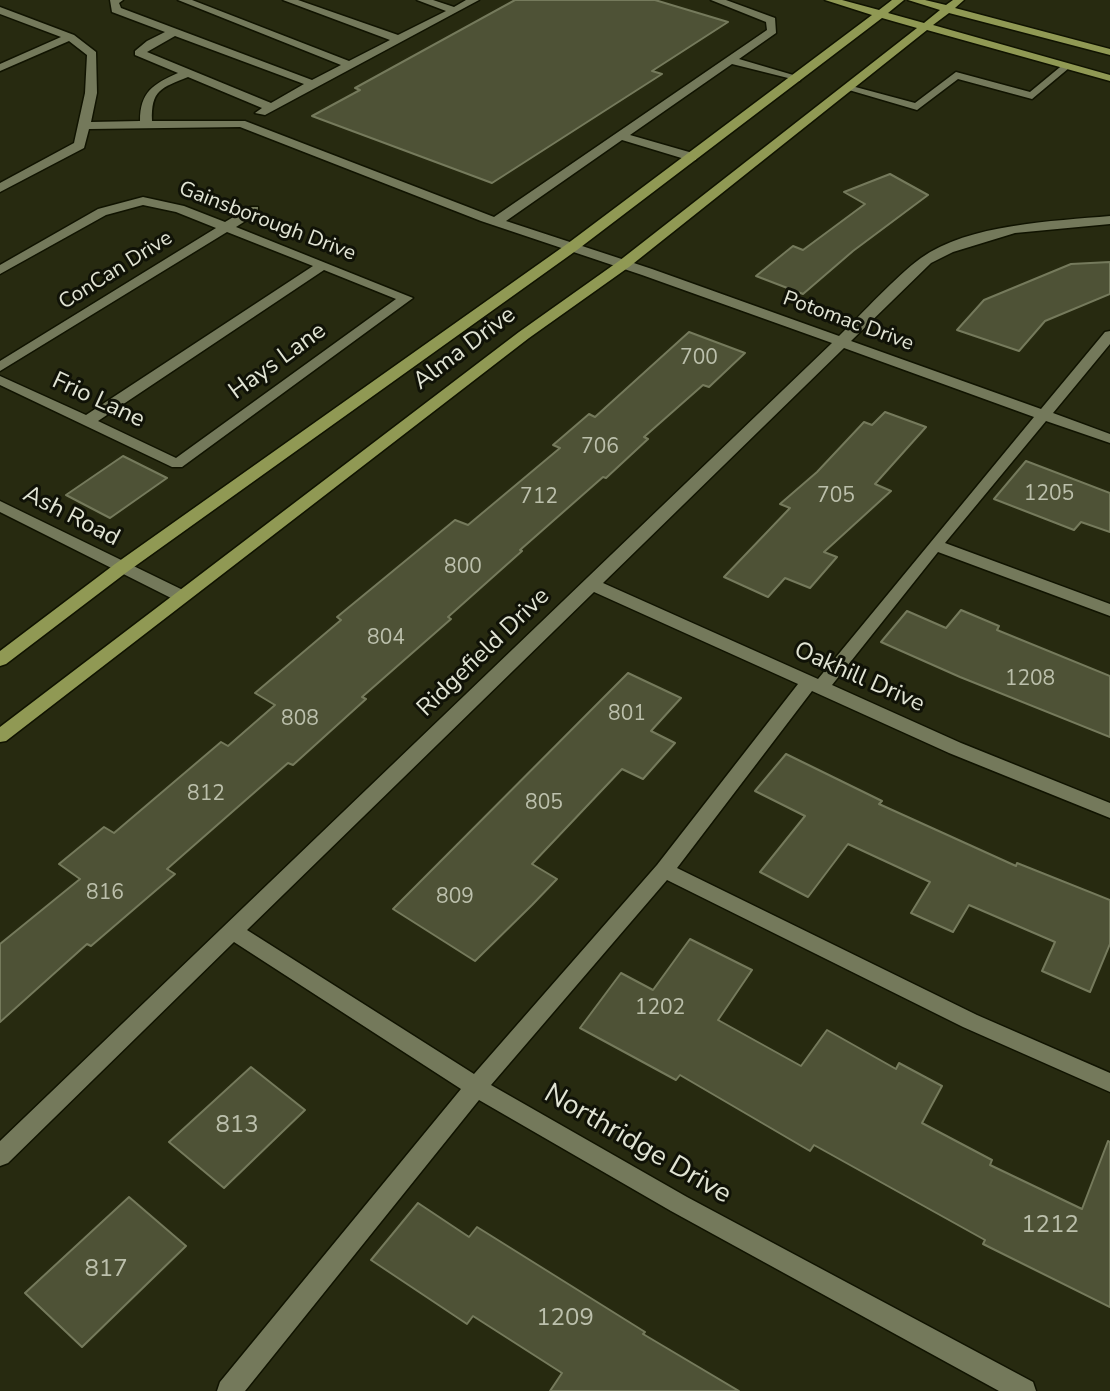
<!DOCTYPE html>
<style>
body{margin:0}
canvas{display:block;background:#272a10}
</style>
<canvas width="1110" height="1391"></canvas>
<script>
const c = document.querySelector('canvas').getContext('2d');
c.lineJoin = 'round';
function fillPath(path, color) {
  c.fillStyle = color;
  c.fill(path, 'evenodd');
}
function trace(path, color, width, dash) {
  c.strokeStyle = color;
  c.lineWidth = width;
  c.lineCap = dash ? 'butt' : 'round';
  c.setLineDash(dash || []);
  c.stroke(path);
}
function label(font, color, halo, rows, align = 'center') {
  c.font = font + ' "Nunito Sans",sans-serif';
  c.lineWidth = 6;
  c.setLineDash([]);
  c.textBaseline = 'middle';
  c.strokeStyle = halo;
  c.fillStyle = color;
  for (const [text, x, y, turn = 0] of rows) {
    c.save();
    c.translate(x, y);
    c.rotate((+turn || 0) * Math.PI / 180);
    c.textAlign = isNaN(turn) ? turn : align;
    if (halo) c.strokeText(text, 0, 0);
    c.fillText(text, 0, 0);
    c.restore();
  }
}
const building = new Path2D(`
 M515,0H655L728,22L652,71L662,74L492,183L312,116L360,90L355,88Z
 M890,174L928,195L853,251L803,294L756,276L793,246L803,250L865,204L844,192Z
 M1110,262V294L1045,321L1019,351L957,330L984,300L1071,264Z
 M689,332L745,353L709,387L703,385L644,437L648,439L606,478L603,477L520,550L522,551L448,617L451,619L362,697L366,699L293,765L288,763L167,869L175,874L91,946L87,944L0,1022V944L80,879L59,864L104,827L114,833L221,742L228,746L275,705L255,693L341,620L337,617L455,520L468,525L560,448L553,445L589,414L595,417Z
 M885,412L926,427L875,484L891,491L824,552L837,557L810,588L785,578L768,597L724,577L790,508L780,504L817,472L864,422L872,425Z
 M123,456L167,478L110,518L66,495Z
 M1026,461L1110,493V532L1081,522L1074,530L994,499Z
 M961,610L999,626L997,630L1110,676V737L960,677L881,642L907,611L946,628Z
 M628,673L681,698L651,731L675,743L643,779L622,769L532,864L557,879L532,905L475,961L393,909Z
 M786,754L882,801L879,804L1016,866L1017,863L1110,900V944L1090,992L1042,971L1055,942L969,905L953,932L911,913L930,882L848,844L808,897L760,872L805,816L755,791Z
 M690,939L752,970L718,1020L801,1066L827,1030L896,1069L899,1063L942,1086L922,1123L992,1160L990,1165L1082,1209L1108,1141L1110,1142V1307L983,1244L985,1240L814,1145L810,1151L680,1075L676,1080L580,1028L621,973L653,990Z
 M251,1067L305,1110L224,1188L169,1142Z
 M129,1197L186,1246L82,1347L25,1293Z
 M418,1203L469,1237L477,1227L645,1332L643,1334L739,1391H550L562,1373L473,1316L467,1324L371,1260Z`);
fillPath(building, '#4e5236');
trace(building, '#757a5c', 2);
const minor = new Path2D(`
 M110,0H123L119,3L121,8L312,80L341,65L178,0H192L349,61L390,40L283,0H298L398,35L446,11L417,0H433L454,7L466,0H479L265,115L255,113L262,108L188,77C161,88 151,90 152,121H245L494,217L767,30L766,22L711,0H726L775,18L776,33L739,59L800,77V81L732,64L630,135L696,154V160H688L622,140L506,221L652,269L839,336C863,313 895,277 921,258C968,224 1054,221 1110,216V224L1015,233L953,252L931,263L851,341L1041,409L1105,332L1110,331V344L1053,413L1110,434V443L1046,421L945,543L1110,604V616L938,552L832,685L961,743L1110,803V818L949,753L812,691L677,868L977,1015L1110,1073V1092L963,1027L667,880L491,1085L687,1197L1033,1382L1036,1391H999L671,1211L479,1100L245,1391H217L220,1382L461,1089L234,942L8,1163L0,1166V1141L832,343L642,275L481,221L240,127L89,129L84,148L0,192V183L74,143L85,93L87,55L69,41L0,71V64L61,37L0,14V7L74,35L96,52L97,93L91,122L140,121C140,92 153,84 178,73L135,55V51L147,41L165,32L112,12ZM175,36L304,84L271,103L147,52ZM844,348L1034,417L818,679L603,583ZM594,592L798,684L657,865L474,1074L247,930Z
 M1065,63L1071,66L1069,68L1032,99L958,79L917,110L842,88L848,85L915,103L956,72L1030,92Z
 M143,197L184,206L225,222L250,207H258V213L236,227L413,298L182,467H172L0,385V376L86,415L313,266L227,232L0,371V361L216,228L176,212L143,205L106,215L0,274V265L98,209ZM324,270L396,299L176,458L98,421Z
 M0,501L187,592L189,596L187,600H175L0,512Z`);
const major = new Path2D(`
 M825,0H842L879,10L892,0H904L888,13L924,23L940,10L908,0H925L946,5L953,0H964L955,8L1110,49V55L949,13L933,25L1110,75V81L927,30L629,267L529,338L6,741L0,742V727L519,332L619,261L917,28L882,18L577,250L127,572L6,664L0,666V651L115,564L567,244L872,15Z`);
trace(minor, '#101300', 3);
trace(major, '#101300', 3);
fillPath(minor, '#74795b');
fillPath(major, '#909954');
label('21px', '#e1e4d4', '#101207', [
 ["Gainsborough Drive",267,222,21],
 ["ConCan Drive",116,271,-32],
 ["Potomac Drive",848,322,20]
]);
label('21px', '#bcc0ac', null, [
 ["700",699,359],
 ["706",600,448],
 ["1205",1049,495],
 ["705",836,497],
 ["712",539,498],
 ["800",463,568],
 ["804",386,639],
 ["1208",1030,680],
 ["801",627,715],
 ["808",300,720],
 ["812",206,795],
 ["805",544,804],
 ["816",105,894],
 ["809",455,898],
 ["1202",660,1009]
]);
label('24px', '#e1e4d4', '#101207', [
 ["Alma Drive",465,349,-37],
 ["Hays Lane",278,362,-36],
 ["Frio Lane",98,401,25],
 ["Ash Road",71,517,27],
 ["Ridgefield Drive",484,653,-44],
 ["Oakhill Drive",859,678,24]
]);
label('24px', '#bcc0ac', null, [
 ["813",237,1126],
 ["1212",1050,1226],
 ["817",106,1270],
 ["1209",565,1319]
]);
label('28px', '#e1e4d4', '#101207', [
 ["Northridge Drive",637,1145,30]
]);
</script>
